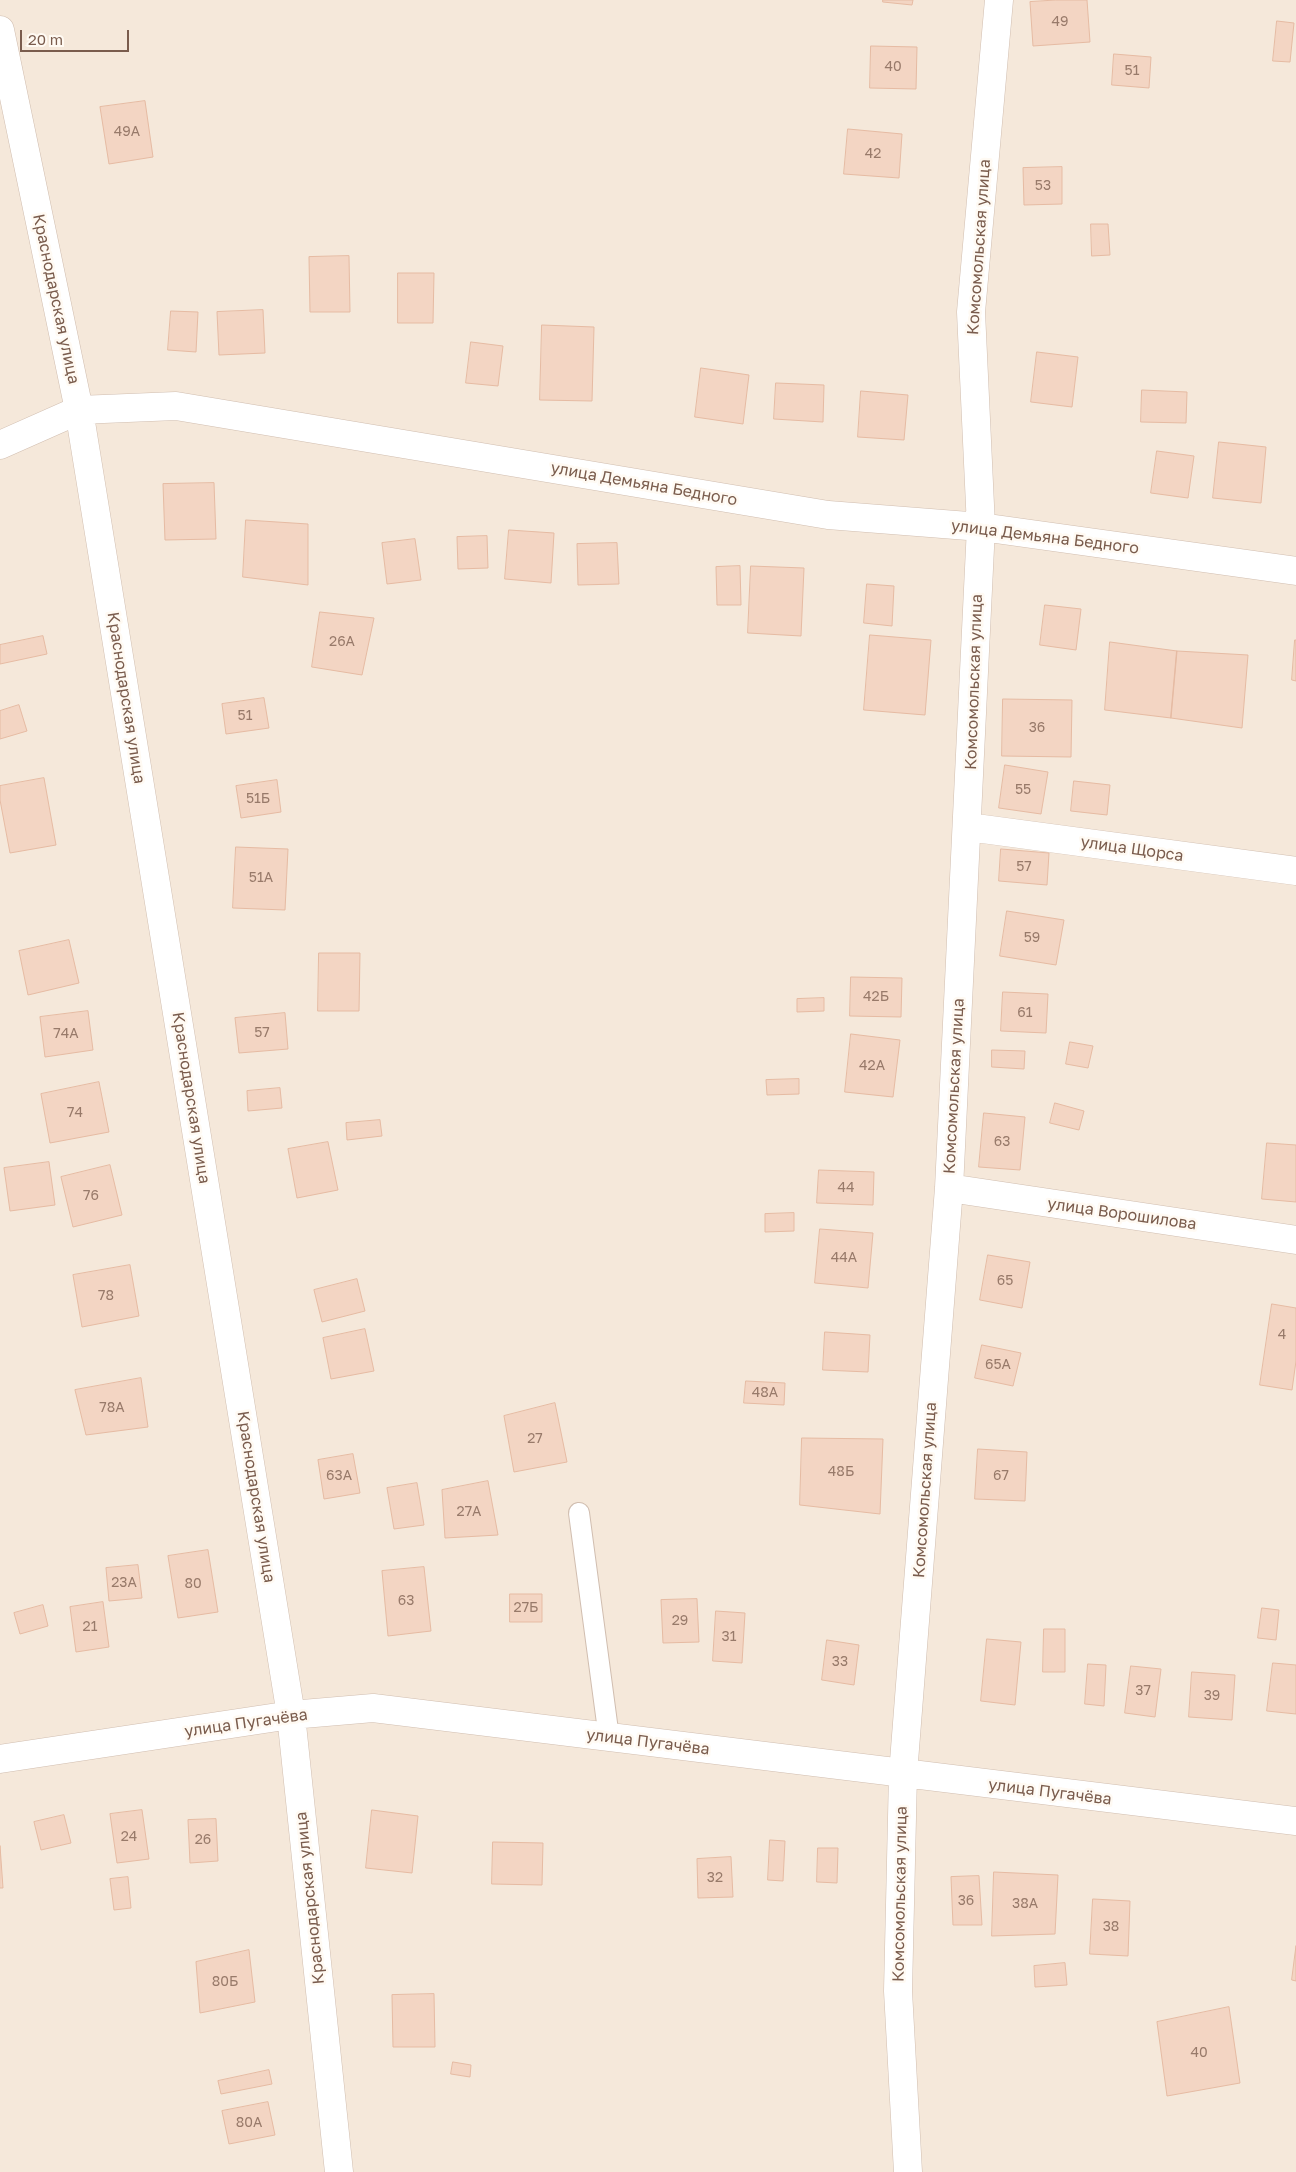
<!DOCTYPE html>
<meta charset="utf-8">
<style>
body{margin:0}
#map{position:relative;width:1296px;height:2172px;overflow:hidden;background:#fdf6ec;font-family:"Golos Text",sans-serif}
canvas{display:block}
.scale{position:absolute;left:20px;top:30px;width:109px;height:22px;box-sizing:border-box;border:2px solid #7a5c4d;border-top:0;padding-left:6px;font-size:15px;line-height:18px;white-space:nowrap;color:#7a5c4d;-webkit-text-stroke:4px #fffaf3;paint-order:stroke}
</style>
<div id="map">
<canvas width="1296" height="2172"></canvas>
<div class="scale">20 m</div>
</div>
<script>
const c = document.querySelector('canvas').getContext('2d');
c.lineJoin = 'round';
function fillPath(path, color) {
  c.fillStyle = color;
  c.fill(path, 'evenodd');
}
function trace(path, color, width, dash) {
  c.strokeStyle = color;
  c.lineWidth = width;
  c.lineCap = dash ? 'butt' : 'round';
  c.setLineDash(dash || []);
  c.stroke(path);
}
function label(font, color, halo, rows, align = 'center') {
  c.font = font + ' "Golos Text",sans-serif';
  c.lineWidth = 5;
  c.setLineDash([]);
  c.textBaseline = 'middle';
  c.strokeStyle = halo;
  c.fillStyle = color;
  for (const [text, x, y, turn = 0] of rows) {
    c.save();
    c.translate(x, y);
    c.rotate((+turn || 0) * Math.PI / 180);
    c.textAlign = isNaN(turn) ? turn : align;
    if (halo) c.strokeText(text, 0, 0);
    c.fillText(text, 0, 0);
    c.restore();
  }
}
fillPath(new Path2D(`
 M0,0H1296V2172H0Z`), '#f5e8da');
const building = new Path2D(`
 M883,0H913L912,5L883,2Z
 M1056,0H1087L1090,42L1033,46L1030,2Z
 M1277,21L1294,23L1290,62L1273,61Z
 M871,46L917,47L916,89L870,88Z
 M1114,54L1151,57L1149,88L1112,85Z
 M145,101L153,157L109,164L100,107Z
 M848,129L902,134L899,178L844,174Z
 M1062,167V204L1024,205L1023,168Z
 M1091,224H1108L1110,255L1092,256Z
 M349,256L350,312H310L309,257Z
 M398,273H434L433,323H398Z
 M263,310L265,353L219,355L217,312Z
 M171,311L198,312L196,352L168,350Z
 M542,325L594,327L592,401L540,400Z
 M471,342L503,346L498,386L466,383Z
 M1037,352L1078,357L1072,407L1031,402Z
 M701,368L749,375L743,424L695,417Z
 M776,383L824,385L823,422L774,419Z
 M1142,390L1187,392L1186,423L1141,422Z
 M861,391L908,395L904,440L858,437Z
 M1219,442L1266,447L1261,503L1213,498Z
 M1157,451L1194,456L1188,498L1151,493Z
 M214,483L216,539L165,540L163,484Z
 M246,520L308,524V585L243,577Z
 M509,530L554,533L551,583L505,579Z
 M487,536L488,568L458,569L457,537Z
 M415,539L421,580L387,584L382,543Z
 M617,543L619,584L578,585L577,544Z
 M740,566L741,605H717L716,567Z
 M751,566L804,568L801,636L748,633Z
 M867,584L894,586L892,626L864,623Z
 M1045,605L1081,609L1076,650L1040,645Z
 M320,612L374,618L362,675L312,667Z
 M870,635L931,640L925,715L864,710Z
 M43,636L47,654L0,664V645Z
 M1295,640H1296V681L1292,680Z
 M1110,642L1177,651L1171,718L1105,710Z
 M1177,651L1248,655L1242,728L1171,718Z
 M264,698L269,728L226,734L222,704Z
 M1003,699L1072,700L1071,757L1002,756Z
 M19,705L27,731L0,739V711Z
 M1005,765L1048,772L1041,814L999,808Z
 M44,778L56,845L10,853L0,800V786Z
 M277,780L281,812L241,818L236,786Z
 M1074,781L1110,785L1107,815L1071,811Z
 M236,847L288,849L285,910L233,908Z
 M1001,849L1049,853L1047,885L999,881Z
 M1007,911L1064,920L1056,965L1000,956Z
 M69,940L79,983L28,995L19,951Z
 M319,953H360L359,1011H318Z
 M851,977L902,978L901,1017L850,1016Z
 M1003,992L1048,994L1046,1033L1001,1031Z
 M824,998V1011L797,1012V999Z
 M88,1011L93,1050L45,1057L40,1017Z
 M285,1013L288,1049L239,1053L235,1018Z
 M851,1034L900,1040L893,1097L845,1092Z
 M1070,1042L1093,1046L1088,1068L1066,1064Z
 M992,1050L1025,1051L1024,1069L992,1067Z
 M799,1079V1094L767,1095L766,1080Z
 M99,1082L109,1132L50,1143L41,1094Z
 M280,1088L282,1108L248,1111L247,1091Z
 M1055,1103L1084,1111L1079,1130L1050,1123Z
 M984,1113L1025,1117L1020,1170L979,1167Z
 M380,1120L382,1136L347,1140L346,1123Z
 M328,1142L338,1190L297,1198L288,1149Z
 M1267,1143L1296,1145V1202L1262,1199Z
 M49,1162L55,1205L10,1211L4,1168Z
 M110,1165L122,1215L73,1227L61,1177Z
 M819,1170L874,1172L873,1205L817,1203Z
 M794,1213V1231L765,1232V1214Z
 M820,1229L873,1233L868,1288L815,1283Z
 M988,1255L1030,1262L1022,1308L980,1300Z
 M130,1265L139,1316L82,1327L73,1275Z
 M357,1279L365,1311L322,1322L314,1290Z
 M1272,1304L1296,1308V1361L1292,1390L1260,1385Z
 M365,1329L374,1371L331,1379L323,1338Z
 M825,1332L870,1335L868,1372L823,1370Z
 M982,1345L1021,1353L1013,1386L975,1378Z
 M141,1378L148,1427L86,1435L75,1390Z
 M746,1381L785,1383L784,1405L744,1403Z
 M555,1403L567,1462L514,1472L504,1416Z
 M802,1438L883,1439L880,1514L800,1505Z
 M978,1449L1027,1452L1025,1501L975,1499Z
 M353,1454L360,1493L324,1499L318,1460Z
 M488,1481L498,1535L445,1538L442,1490Z
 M417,1483L424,1525L394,1529L387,1488Z
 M208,1550L218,1612L178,1618L168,1556Z
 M138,1565L142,1598L109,1601L106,1568Z
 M424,1567L431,1631L388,1636L382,1571Z
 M510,1594H542V1622H510Z
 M697,1599L699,1642L663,1643L661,1600Z
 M103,1602L109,1647L76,1652L70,1607Z
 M43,1605L48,1626L20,1634L14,1613Z
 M1262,1608L1279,1610L1276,1640L1258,1638Z
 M716,1611L745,1613L742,1663L713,1661Z
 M1044,1629H1065V1672H1043Z
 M987,1639L1021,1642L1015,1705L981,1701Z
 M827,1640L859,1645L854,1685L822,1680Z
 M1273,1663L1296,1665V1714L1267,1711Z
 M1088,1664L1106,1665L1104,1706L1085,1704Z
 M1131,1666L1161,1669L1155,1717L1125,1713Z
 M1192,1672L1235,1675L1232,1720L1189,1717Z
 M142,1810L149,1859L117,1863L110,1814Z
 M372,1810L418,1816L412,1873L366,1868Z
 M64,1815L71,1843L41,1850L34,1822Z
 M216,1819L218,1861L190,1863L188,1820Z
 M770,1840L785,1841L783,1881L768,1880Z
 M493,1842L543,1843L542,1885L492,1884Z
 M0,1846L3,1888H0Z
 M818,1848H838L837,1883L817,1882Z
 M731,1857L733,1897L698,1898L697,1859Z
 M994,1872L1058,1875L1055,1934L992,1936Z
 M979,1876L982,1925H953L951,1877Z
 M128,1877L131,1908L114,1910L110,1879Z
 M1093,1899L1130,1901L1128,1956L1090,1954Z
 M1296,1946V1981L1292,1980Z
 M249,1950L255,2002L200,2013L196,1962Z
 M1065,1963L1067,1985L1035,1987L1034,1966Z
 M434,1994L435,2047H393L392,1995Z
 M1229,2007L1240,2083L1167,2096L1157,2022Z
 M453,2062L471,2065L470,2077L451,2074Z
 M269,2070L272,2084L221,2094L218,2081Z
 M268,2102L275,2135L229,2144L222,2111Z`);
fillPath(building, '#f3d5c3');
trace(building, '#e6bba3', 1);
const service = new Path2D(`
 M579,1513L609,1738`);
const minor = new Path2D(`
 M0,30L79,410L291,1715L339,2172
 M0,445L79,410L176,406L828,515L981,527L1296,571
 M968,827L1296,871
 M949,1188L1296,1240
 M0,1759L291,1715L373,1708L1296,1821
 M908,2172L898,1991L903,1774L949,1188L981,527L971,312L999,0`);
trace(service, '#d1beb0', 22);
trace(minor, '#d1beb0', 29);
trace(service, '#fff', 20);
trace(minor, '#fff', 28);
label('14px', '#987a6a', null, [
 ["49",1060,22],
 ["40",893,67],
 ["51",1132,71],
 ["49А",127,132],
 ["42",873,154],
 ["53",1043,186],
 ["26А",342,642],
 ["51",245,716],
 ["36",1037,728],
 ["55",1023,790],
 ["51Б",258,799],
 ["57",1024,867],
 ["51А",261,878],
 ["59",1032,938],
 ["42Б",876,997],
 ["61",1025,1013],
 ["57",262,1033],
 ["74А",66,1034],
 ["42А",872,1066],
 ["74",75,1113],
 ["63",1002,1142],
 ["44",846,1188],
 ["76",91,1196],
 ["44А",844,1258],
 ["65",1005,1281],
 ["78",106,1296],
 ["4",1282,1335],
 ["65А",998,1365],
 ["48А",765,1393],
 ["78А",112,1408],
 ["27",535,1439],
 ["48Б",841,1472],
 ["63А",339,1476],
 ["67",1001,1476],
 ["27А",469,1512],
 ["23А",124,1583],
 ["80",193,1584],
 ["63",406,1601],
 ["27Б",526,1608],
 ["29",680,1621],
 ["21",90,1627],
 ["31",729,1637],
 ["33",840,1662],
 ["37",1143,1691],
 ["39",1212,1696],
 ["24",129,1837],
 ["26",203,1840],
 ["32",715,1878],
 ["36",966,1901],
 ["38А",1025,1904],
 ["38",1111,1927],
 ["80Б",225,1982],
 ["40",1199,2053],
 ["80А",249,2123]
]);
label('16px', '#7a5c4d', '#fffaf3', [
 ["Комсомольская улица",979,247,-86],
 ["Краснодарская улица",56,299,78],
 ["улица Демьяна Бедного",644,484,10],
 ["улица Демьяна Бедного",1045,537,7],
 ["Комсомольская улица",974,682,-88],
 ["Краснодарская улица",126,698,81],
 ["улица Щорса",1132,849,8],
 ["Комсомольская улица",954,1086,-87],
 ["Краснодарская улица",191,1098,81],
 ["улица Ворошилова",1122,1214,8],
 ["Комсомольская улица",925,1490,-86],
 ["Краснодарская улица",256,1497,81],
 ["улица Пугачёва",246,1723,-8],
 ["улица Пугачёва",648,1742,7],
 ["улица Пугачёва",1050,1792,7],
 ["Комсомольская улица",900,1894,-89],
 ["Краснодарская улица",310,1898,-96]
]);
</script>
